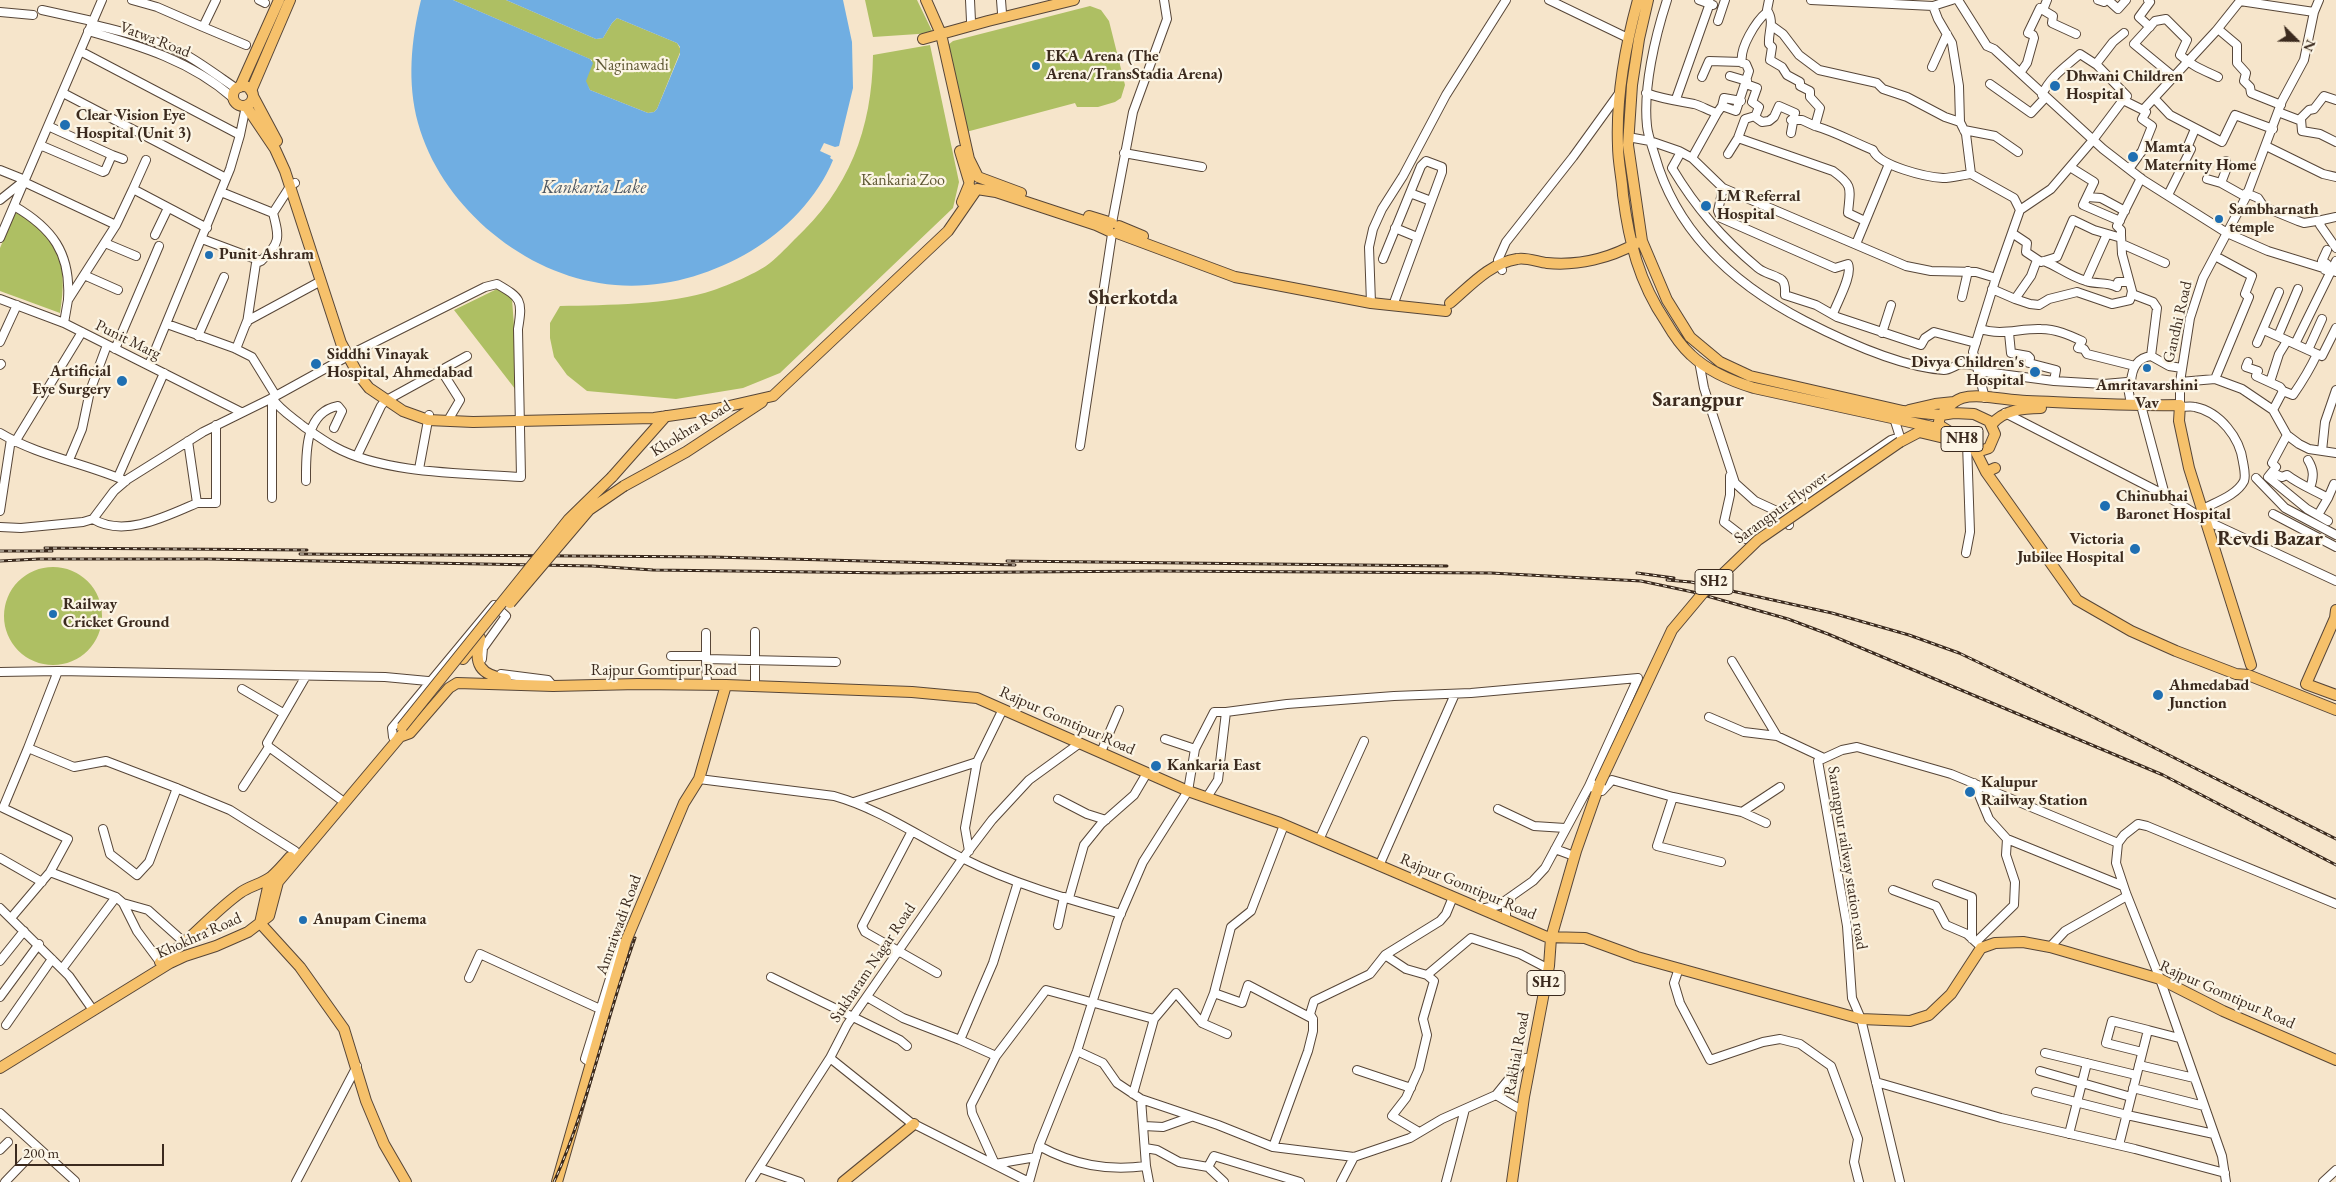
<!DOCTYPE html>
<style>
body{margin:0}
#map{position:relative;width:2336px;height:1182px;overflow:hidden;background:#f6e5cb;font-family:"EB Garamond",serif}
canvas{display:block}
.north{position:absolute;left:2271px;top:15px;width:50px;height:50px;-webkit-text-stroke:4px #fcf5e5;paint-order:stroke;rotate:113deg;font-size:14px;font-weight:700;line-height:20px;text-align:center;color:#3b2a1e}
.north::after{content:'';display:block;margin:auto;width:18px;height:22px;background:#3b2a1e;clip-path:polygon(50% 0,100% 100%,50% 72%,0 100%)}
.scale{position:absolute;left:15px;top:1144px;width:149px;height:22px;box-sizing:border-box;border:2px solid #3b2a1e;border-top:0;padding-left:6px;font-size:15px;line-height:18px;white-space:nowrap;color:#3b2a1e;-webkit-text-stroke:4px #fcf5e5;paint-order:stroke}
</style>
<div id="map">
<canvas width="2336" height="1182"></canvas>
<div class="north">N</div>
<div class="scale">200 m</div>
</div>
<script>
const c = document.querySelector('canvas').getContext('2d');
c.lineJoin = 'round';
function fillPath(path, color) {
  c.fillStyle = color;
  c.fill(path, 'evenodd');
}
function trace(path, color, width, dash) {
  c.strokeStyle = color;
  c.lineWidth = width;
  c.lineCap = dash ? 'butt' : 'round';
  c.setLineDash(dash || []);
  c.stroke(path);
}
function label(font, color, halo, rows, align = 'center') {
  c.font = font + ' "EB Garamond",serif';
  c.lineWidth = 4.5;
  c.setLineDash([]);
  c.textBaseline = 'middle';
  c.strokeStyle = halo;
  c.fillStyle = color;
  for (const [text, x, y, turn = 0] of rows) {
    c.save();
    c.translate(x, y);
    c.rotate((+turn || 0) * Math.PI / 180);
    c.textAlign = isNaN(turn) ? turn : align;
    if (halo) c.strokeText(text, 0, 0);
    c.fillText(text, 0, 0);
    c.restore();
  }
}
fillPath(new Path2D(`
 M453,0H506L596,39L603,38L612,23L617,18L677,43L681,50L657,109L654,112L648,113L590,90L585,81L592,60Z
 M865,0H917L933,33L873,37Z
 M1090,6L1101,10L1109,21L1125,85L1121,98L1115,102L1098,107H1077L1075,103L966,132L948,45L953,41Z
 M930,45L959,182L953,208L780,373L743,388L676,399L587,391L567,375L554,357L550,338V323L560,306C608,305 669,305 714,290C729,285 754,274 766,266C776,259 785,249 794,240C849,189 872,130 873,55Z
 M16,210C61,237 68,263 60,313L0,291V248Z
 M499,288L512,299L519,394L454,310Z
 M4 616a49 49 0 1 1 98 0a49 49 0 1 1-98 0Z`), '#aebf63');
fillPath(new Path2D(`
 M421,0H453L590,59L593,63L586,81L590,90L648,113L654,112L657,109L680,54V47L677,43L617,18L612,23L603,38L596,39L506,0H843L852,42L853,88L839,146L835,147L824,143L820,151L831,156L830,158L833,160C818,197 785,231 751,251C705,278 652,292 599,283C518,270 440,203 418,123C407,83 411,40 421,0Z`), '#70aee2');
const minor = new Path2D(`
 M132,0L157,7L203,27L216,0
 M259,0L265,3
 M970,0L971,21
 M1001,0L1002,13
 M1549,0L1628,38
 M1667,0C1655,37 1643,88 1647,126C1648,136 1652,146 1655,156C1677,234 1735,285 1805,321C1844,341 1900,367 1944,370C1950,370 1955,365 1961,364C1966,364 1972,365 1976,366
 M1699,0L1713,5
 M1769,0L1767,10C1775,22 1768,31 1769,44L1772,47L1770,60L1782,67L1787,75L1800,82V86L1810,91V97L1820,108L1815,126C1836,132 1853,142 1873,150C1879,166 1926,177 1943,178C1952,178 1962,175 1971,174
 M1811,0L1933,6L1952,0
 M1958,0L1987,46L1994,49L2103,149L2143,180L2227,233L2268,251L2336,272
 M2098,0L2104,2L2106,0
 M2108,0L2118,9L2126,0
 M2148,0L2150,2L2139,17L2150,27
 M1933,6L1938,19L1952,43L1959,86L1960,122L1966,134L1971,174L2014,198L2020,210
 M42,10L92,21
 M2043,10L2053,16L2052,23L2076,34
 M0,12L33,15
 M1718,21L1725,0
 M91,24C124,32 158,40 188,56C205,66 221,78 237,89
 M1772,26L1783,34L1799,55L1819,70L1877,83L1883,89L1907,97L1945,117L1960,122
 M203,27L246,45
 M2218,29L2237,45V63L2246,73L2244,81L2250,87L2251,93L2281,105
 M88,31C141,46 191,61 233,98
 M80,51L240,135
 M2096,64L2113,42L2124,33
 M1932,67L1947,34
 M2020,73L2027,63L2034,38L2033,35L2028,33L2040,8L2043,10L2047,0
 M1730,76L1747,81
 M1702,77L1709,61L1742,62
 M2174,77L2134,44L2155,21L2166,19L2187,40L2180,55C2192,66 2203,70 2218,77
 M1746,84L1757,88L1752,102L1759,107L1755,117L1762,122L1769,121L1774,117L1779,106L1795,113L1793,119
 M1990,84L2031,113L2045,98
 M63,93L226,178
 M1646,93C1662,99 1678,101 1694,104C1702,106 1709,111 1717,113L1722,106L1736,111L1749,71L1746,64L1742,63C1739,48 1756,21 1767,12
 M2042,95C2050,77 2065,67 2080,54L2097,65L2127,96L2123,100
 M2154,98L2170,115L2222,142L2235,115L2273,129
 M1676,99L1710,3
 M1722,106L1724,98L1741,101
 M2278,112L2299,120L2309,110L2314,109L2324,96L2336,100
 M2301,119L2302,131L2320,134L2336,142
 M48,126L112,155
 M1964,130L1995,136L2018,152
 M1791,133L1793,122L1791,120H1802L1815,126
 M1628,137L1650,141L1679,151L1692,158L1723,188L1906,266L1931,271L1976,272L1996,278
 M1738,138L1833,171C1854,186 1850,189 1848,213L1865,221
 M40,145L103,172L105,171L112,155L123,159
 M2266,146L2323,174L2336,177
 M1681,152L1672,168C1696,208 1722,238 1758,268C1765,274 1776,275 1782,280C1786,284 1785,291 1785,295L1816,305L1837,317L1921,345L1925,338L1934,332L1976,343
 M1124,153L1202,167
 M1728,154L1738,138L1745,119L1755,116
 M1692,158L1717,113
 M2226,161V170L2221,183L2246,197
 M2070,167L2094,182L2083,205L2120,221
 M2129,169L2142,151L2152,126L2142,119L2146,112L2143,110
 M0,170L25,180L0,200
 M2207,179L2221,183
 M24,182L116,225L68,300L64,323
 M1723,188L1718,211L1721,218L1835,268L1848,264C1853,275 1837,302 1833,314
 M133,189L146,160
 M221,192L273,213
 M1410,193L1431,201
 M2246,193L2258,198L2264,207L2298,221L2304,223L2322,220
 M2168,195L2191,149L2187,148L2195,129
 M2087,197L2101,198L2125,211
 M14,206C52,228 71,253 68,299
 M2336,217L2322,220L2320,225L2336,248
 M1112,223L1133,112L1167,19L1164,0
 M116,225L133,189L207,228
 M1395,228L1417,237
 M2012,233L2027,243L2026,252L2041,262L2057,257L2073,220L2094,230L2118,237L2121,235V230L2117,226L2141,178
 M155,235L168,208
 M0,238L102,0
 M202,239L261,261C280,243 280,239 273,213L291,185L295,183
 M105,243L136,256
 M1856,244L1889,164
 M2122,244L2165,263
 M2215,256L2252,276L2245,294L2249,297L2215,379
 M1383,259L1421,166L1426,161L1442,167V172L1395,300
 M2044,261C2059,267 2069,276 2086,281C2097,285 2106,281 2117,287L2118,282H2129
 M1502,270L1498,260L1506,242L1573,157L1620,92
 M2325,270L2327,264L2322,261L2327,250
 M84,275L118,290
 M2086,281L2107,234
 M1992,289L2015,299L2031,276L2037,260
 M1962,297L1968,271
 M0,299L64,323L241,412
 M2015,299L2030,304L2039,305L2049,299L2077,292L2112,304L2130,300L2132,291L2122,254L2121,235
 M1371,303L1369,247L1373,229L1382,209L1403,176L1446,95L1506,0
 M247,323L256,263L261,261
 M167,324L234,348L252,357L276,396
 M1980,329C2002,336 2020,328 2041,329C2056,329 2069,335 2082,341L2078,348L2084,349L2087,354L2135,366
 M2264,330L2317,354C2310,369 2302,382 2293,395L2283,391L2273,410
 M1882,333L1891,305
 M198,336L224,277
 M2278,336L2298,289
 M0,342L17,305
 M2257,343L2279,292
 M2295,344L2336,261
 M115,349L159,246
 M236,349L247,321L321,281
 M2308,350L2322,319
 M2317,354L2322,356L2336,328
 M2151,356L2169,366L2182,368
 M1699,361L1704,388L1735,483L1755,501L1781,513L1789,525
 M2248,362L2246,367L2258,371L2256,376L2280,387L2283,391
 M0,365L1,364
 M149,365L230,169L240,135L246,106
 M441,370L460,400L450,417
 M1978,371L2054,381L2056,370L2029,363L2030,358L2028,356L2011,353L2009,333
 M2054,381L2104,384L2127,382L2131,404
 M2127,382H2131C2132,368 2137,358 2151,356L2157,308L2153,302L2132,294
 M2180,382L2215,379L2242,389L2273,410L2287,435L2299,444L2309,449L2336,453
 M2270,382L2279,354L2287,341
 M1985,398L1973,352L1995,281L2020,210L2051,189L2093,140L2123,100L2143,110L2216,31L2240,1L2314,12
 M2180,405V382L2190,318L2203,278L2246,197L2282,101L2304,60L2314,12L2319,0
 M2180,407C2184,407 2191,406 2195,407C2220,412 2240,438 2243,462C2244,468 2246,475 2244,481C2237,495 2216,502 2203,509
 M2142,409L2165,495
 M2005,413L2165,495L2207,521L2336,581
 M0,433C38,456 85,463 126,481
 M2287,435L2272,463L2276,467L2268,477L2307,509L2328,521
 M188,441L197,503H216V425
 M15,442L82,332
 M1080,446L1112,234
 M2322,451L2325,422L2336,390
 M357,456L381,406L385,401L467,356
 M69,460L82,429L90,391L107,345
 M2308,460C2314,470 2314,477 2310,488
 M419,469L429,415
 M2273,473L2282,477L2287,475C2300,485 2314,490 2328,498L2334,484
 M1730,476V495L1724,522L1746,539L1891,440L1900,437L1894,418
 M118,477L164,373
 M2256,478L2285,508L2336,535
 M306,481C306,455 304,412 338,406L342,411L334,428
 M272,498V398
 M0,511L11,439
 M2273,514L2336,547
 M2318,515L2328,498
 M93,519C124,538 167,516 197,503
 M0,527L21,528L83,522L93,519L114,491L128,479L203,432L272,398L359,350L485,287L497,284C521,298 523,300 518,329L521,477C465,473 384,474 335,447C324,441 313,433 303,426C292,417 280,410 272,398
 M1966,553L1970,532L1967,443
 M755,632V686
 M671,656H705
 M706,659V633
 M1732,661L1777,736L1824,758
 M0,672L58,671
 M501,674L548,680L553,686
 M306,676L267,743L269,747L340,799
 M707,685L706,659L836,662
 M242,689L283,713
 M1709,717L1744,732L1777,736
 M393,737L392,728L494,605L506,616L483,648L482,659
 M1165,739L1195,749L1214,712H1226
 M28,748L58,671L385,677L428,681
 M1101,752L1119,710
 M699,779L834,796C880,809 919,837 962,858C1011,883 1067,899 1121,914
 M1974,783L1989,819L2007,839L2123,886
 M243,787L269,747
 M1207,797L1218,780L1226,712L1287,704L1394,696L1471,693L1638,678L1589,786
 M1673,797L1742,812L1780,787
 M1058,799L1087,814L1106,820
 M854,802L977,762
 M1498,809L1534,826L1565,828
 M1742,812L1766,823
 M103,829L110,854L137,875L149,862L177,788
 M912,831L862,926L865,932L937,973
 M1319,840L1364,741
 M2118,843L2124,835L2138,824L2147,826L2336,904
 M1555,849L1574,856
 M969,851L965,828L977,762L1003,709
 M0,858L42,882
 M1379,866L1455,694
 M50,872L116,897L62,969
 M1937,884L1972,897V939
 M1893,890L1936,906L1946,925L1967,934L1978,944
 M116,897L123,903L137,931L160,962
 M1069,898L1084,845L1101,824L1134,795L1147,773
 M123,903L148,910L185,943
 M0,908L69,976L93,1010
 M1481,909L1499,905L1533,881L1545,868L1589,786L1602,791L1612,780L1673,797L1657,846L1721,862
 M11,918L50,872L68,839L3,808L28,748L74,767L106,761L174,787L230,810L295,851
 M1506,920V908L1511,899
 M1058,925L1064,897
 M1976,942L2014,905L2015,882L2006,855L2007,839
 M2050,947L2065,931L2127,896
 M1385,955L1406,969L1427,975L1471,938L1520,954L1545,967
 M0,961L24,931
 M1679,968L1674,983L1680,1003L1710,1060L1763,1042L1780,1039L1800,1044L1831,1066L1858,1139L1854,1162L1859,1182
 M771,977L900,1040L907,1046
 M469,978L480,954L600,1009
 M1214,993L1231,927L1251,911L1284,825
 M0,997L39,944
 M867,997L903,1018L960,1040
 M1202,1023L1214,993L1242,1003L1248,985L1313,1019
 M6,1025L52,959
 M1077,1051L1103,1063L1117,1083L1141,1099L1146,1166L1149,1182
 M2142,1052L2106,1043L2112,1021L2148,1030
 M2045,1053L2136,1075
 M996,1056L960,1040L993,963L1018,882
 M590,1062L585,1059L621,943
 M2139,1065L2194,1078
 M1357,1070L1411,1088
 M2040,1071L2131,1097
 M1876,1082L2001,1118L2135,1149L2225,1173
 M2133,1088L2204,1106
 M2036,1092L2127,1115L2214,1134
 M1133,1094L1154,1019
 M1496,1095L1518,1108
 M1141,1099L1218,1125L1273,1147L1354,1157L1410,1138L1442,1119L1496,1095L1526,1058
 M0,1113L75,1181
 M1144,1126L1163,1127L1191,1117
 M1419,1132L1392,1116L1406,1098L1419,1069L1427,1035L1423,1019L1434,981L1427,975
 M2069,1134L2087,1063
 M2119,1145L2148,1030L2179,1038
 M1039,1146C1074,1165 1107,1171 1146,1166
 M1273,1147L1308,1051L1313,1031V1019L1310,1014L1314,1001L1370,974L1385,955L1440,921L1446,914L1453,897
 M1145,1148L1157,1150L1179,1162L1208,1167L1214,1156L1300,1182
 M0,1150L8,1142
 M1036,1157L995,1164L972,1113L971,1105L996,1056L1046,990L1154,1019L1176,993L1202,1023L1227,1034
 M1208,1167L1224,1182
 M759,1168L800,1182
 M5,1182L29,1157
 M296,1182L357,1066
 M750,1182L830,1058
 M1029,1182L910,1122L830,1058L847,1025L960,862L992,820L1029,780L1080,743
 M1029,1182L1039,1146L1077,1051L1118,920L1143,862L1188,791L1195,749
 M1341,1182L1354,1157
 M1446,1182L1465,1109
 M1900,1182L1861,1019L1852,998L1847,926L1818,761L1842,750L1857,747L1951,774L2118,843L2116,863L2126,893L2160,979L2222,1156L2226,1182
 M2323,1182L2336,1170`);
const major = new Path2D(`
 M926,0L941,34L969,159L978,177L1021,193
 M1638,0C1625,47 1616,97 1618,146C1618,162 1622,178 1623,195C1629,242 1639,282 1666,322C1673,334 1681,346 1691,355C1709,372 1731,381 1754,388L1942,429
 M1648,0L1639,39L1632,85L1628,145L1642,241L1667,300L1690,337L1720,362L1750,376L1903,411L1941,415L1954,413L1974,414L1989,421L1995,434L1989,448L1980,451L1939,425C1937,415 1953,401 1962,398C1980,393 2008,401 2027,401C2078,403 2129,406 2180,405L2179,421L2189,468L2251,665
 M923,39L988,21L1074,0
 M233 96a10 10 0 1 1 20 0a10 10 0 1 1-20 0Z
 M240,87L279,0
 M251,91L290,0
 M253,96L277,141
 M246,106L275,149L285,171L341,343L358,374L369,388L403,411L428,420L473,422L654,418L716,409L773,396L948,231L977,189L996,192L1096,225L1109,231
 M960,151L969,181
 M962,202L969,185
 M1089,216L1112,223
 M1119,226L1143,236
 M1117,233L1235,277L1371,303L1446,311
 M1450,303C1470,286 1490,263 1517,259C1526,257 1538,262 1547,263C1578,266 1610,258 1637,243
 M1909,410L1935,404L1954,402
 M1992,424C2004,410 2023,408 2041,408
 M1900,442L1919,432L1961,442
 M1975,450L1986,472L2077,600L2131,631L2176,651L2236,674L2248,675L2336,710
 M1986,472L1995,468
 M612,477L666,416
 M624,486L686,452L762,402
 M2336,610L2335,618L2306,684L2336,695
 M480,639C473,664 480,675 506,679
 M463,659L480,638
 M399,737L410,733L449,688L457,683L553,686L638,684L726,685L912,692L977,698L1188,791L1280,823L1547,937L1585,938L1637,957L1861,1019L1910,1021L1929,1015L1951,994L1981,948L1995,943L2023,942L2050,947L2160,979L2223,1011L2336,1060
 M274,880L270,878L260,923L300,967L344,1029L366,1101L384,1144L406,1182
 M160,962C189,942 211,914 240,893C249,886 262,884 271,877C278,871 284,864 290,857
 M0,1068L170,963L185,956L216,946L248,932L269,916L278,882L404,732
 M557,1182L626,941L684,803L699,779L726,685
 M843,1182L914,1124
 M1512,1182L1524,1097L1549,966L1551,938L1576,851L1600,783`);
trace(minor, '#574638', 10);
trace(major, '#574638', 12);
trace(minor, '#fff', 8);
trace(major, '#f6c16b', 10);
const rail = new Path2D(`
 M45,548L307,550
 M0,551H52
 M300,554L713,557L1015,565
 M0,561L39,559H208L592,566L653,570L894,573L1157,571L1491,573L1641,581L1693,592L1788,619L1828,634L2163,775L2336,865
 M1007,561L1447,566
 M1637,573L1674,578
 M1667,580L1691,582L1832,613L1909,635L1959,653L2091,716L2336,839
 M554,1182C589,1104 606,1018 635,938`);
trace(rail, '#3b2a1e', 3);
trace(rail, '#fcf5e5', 1, [4]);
const majorBridge = new Path2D(`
 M510,603L589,510L624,486
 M402,727L569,519L612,477
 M1600,783L1672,630L1703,593L1758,540L1900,442`);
trace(majorBridge, '#574638', 12, []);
trace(majorBridge, '#f6c16b', 10);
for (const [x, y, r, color] of [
 [1036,66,5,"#1f6fb2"],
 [2055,86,6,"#1f6fb2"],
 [65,125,6,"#1f6fb2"],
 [2133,157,6,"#1f6fb2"],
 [1706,206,6,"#1f6fb2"],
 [2219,219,5,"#1f6fb2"],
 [209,255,5,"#1f6fb2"],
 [316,364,6,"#1f6fb2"],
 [2147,368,5,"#1f6fb2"],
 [2035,372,6,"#1f6fb2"],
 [122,381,6,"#1f6fb2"],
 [2105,506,6,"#1f6fb2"],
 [2135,549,6,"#1f6fb2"],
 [53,614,5,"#1f6fb2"],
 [2158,695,6,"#1f6fb2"],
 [1156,766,6,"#1f6fb2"],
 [1970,792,6,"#1f6fb2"],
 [303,920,5,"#1f6fb2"]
]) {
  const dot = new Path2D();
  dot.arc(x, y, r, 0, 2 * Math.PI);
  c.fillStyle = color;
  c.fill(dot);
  trace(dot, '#fcf5e5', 2);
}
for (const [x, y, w] of [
 [1962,439,42],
 [1714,582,38],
 [1546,983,38]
]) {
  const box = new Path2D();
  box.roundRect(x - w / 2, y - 12.5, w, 25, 4);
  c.fillStyle = '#fcf5e5';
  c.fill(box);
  trace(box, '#3b2a1e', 1);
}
label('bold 15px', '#3b2a1e', null, [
 ["NH8",1962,439],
 ["SH2",1714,582],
 ["SH2",1546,983]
]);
label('16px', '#3b2a1e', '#fcf5e5', [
 ["Vatwa Road",155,40,21],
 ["Gandhi Road",2178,322,-77],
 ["Punit Marg",128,340,26],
 ["Khokhra Road",691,429,-32],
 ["Sarangpur Flyover",1781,508,-36],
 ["Rajpur Gomtipur Road",664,671],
 ["Rajpur Gomtipur Road",1067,721,24],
 ["Sarangpur railway station road",1847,858,81],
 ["Rajpur Gomtipur Road",1468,887,23],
 ["Amraiwadi Road",619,925,-70],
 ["Khokhra Road",199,936,-24],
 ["Sukharam Nagar Road",873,963,-56],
 ["Rajpur Gomtipur Road",2227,995,24],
 ["Rakhial Road",1517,1054,-80]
]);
label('bold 16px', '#3b2a1e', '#fcf5e5', [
 ["EKA Arena (The",1046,57],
 ["Arena/TransStadia Arena)",1046,75],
 ["Dhwani Children",2066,77],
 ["Hospital",2066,95],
 ["Clear Vision Eye",76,116],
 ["Hospital (Unit 3)",76,134],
 ["Mamta",2144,148],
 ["Maternity Home",2144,166],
 ["LM Referral",1717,197],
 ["Hospital",1717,215],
 ["Sambharnath",2229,210],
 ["temple",2229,228],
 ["Punit Ashram",219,255],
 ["Siddhi Vinayak",327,355],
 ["Hospital, Ahmedabad",327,373],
 ["Divya Children's",2024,363,"right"],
 ["Hospital",2024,381,"right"],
 ["Artificial",111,372,"right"],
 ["Eye Surgery",111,390,"right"],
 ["Amritavarshini",2147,386,"center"],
 ["Vav",2147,404,"center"],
 ["Chinubhai",2116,497],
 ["Baronet Hospital",2116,515],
 ["Victoria",2124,540,"right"],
 ["Jubilee Hospital",2124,558,"right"],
 ["Railway",63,605],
 ["Cricket Ground",63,623],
 ["Ahmedabad",2169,686],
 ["Junction",2169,704],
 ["Kankaria East",1167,766],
 ["Kalupur",1981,783],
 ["Railway Station",1981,801],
 ["Anupam Cinema",313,920]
], 'left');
label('16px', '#5e5733', '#fcf5e5', [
 ["Naginawadi",632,66],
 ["Kankaria Zoo",903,181]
]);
label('italic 18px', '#4e5863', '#fcf5e5', [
 ["Kankaria Lake",594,188]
]);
label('bold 21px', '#3b2a1e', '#fcf5e5', [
 ["Sherkotda",1133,298],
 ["Sarangpur",1698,400],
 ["Revdi Bazar",2270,539]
]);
</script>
